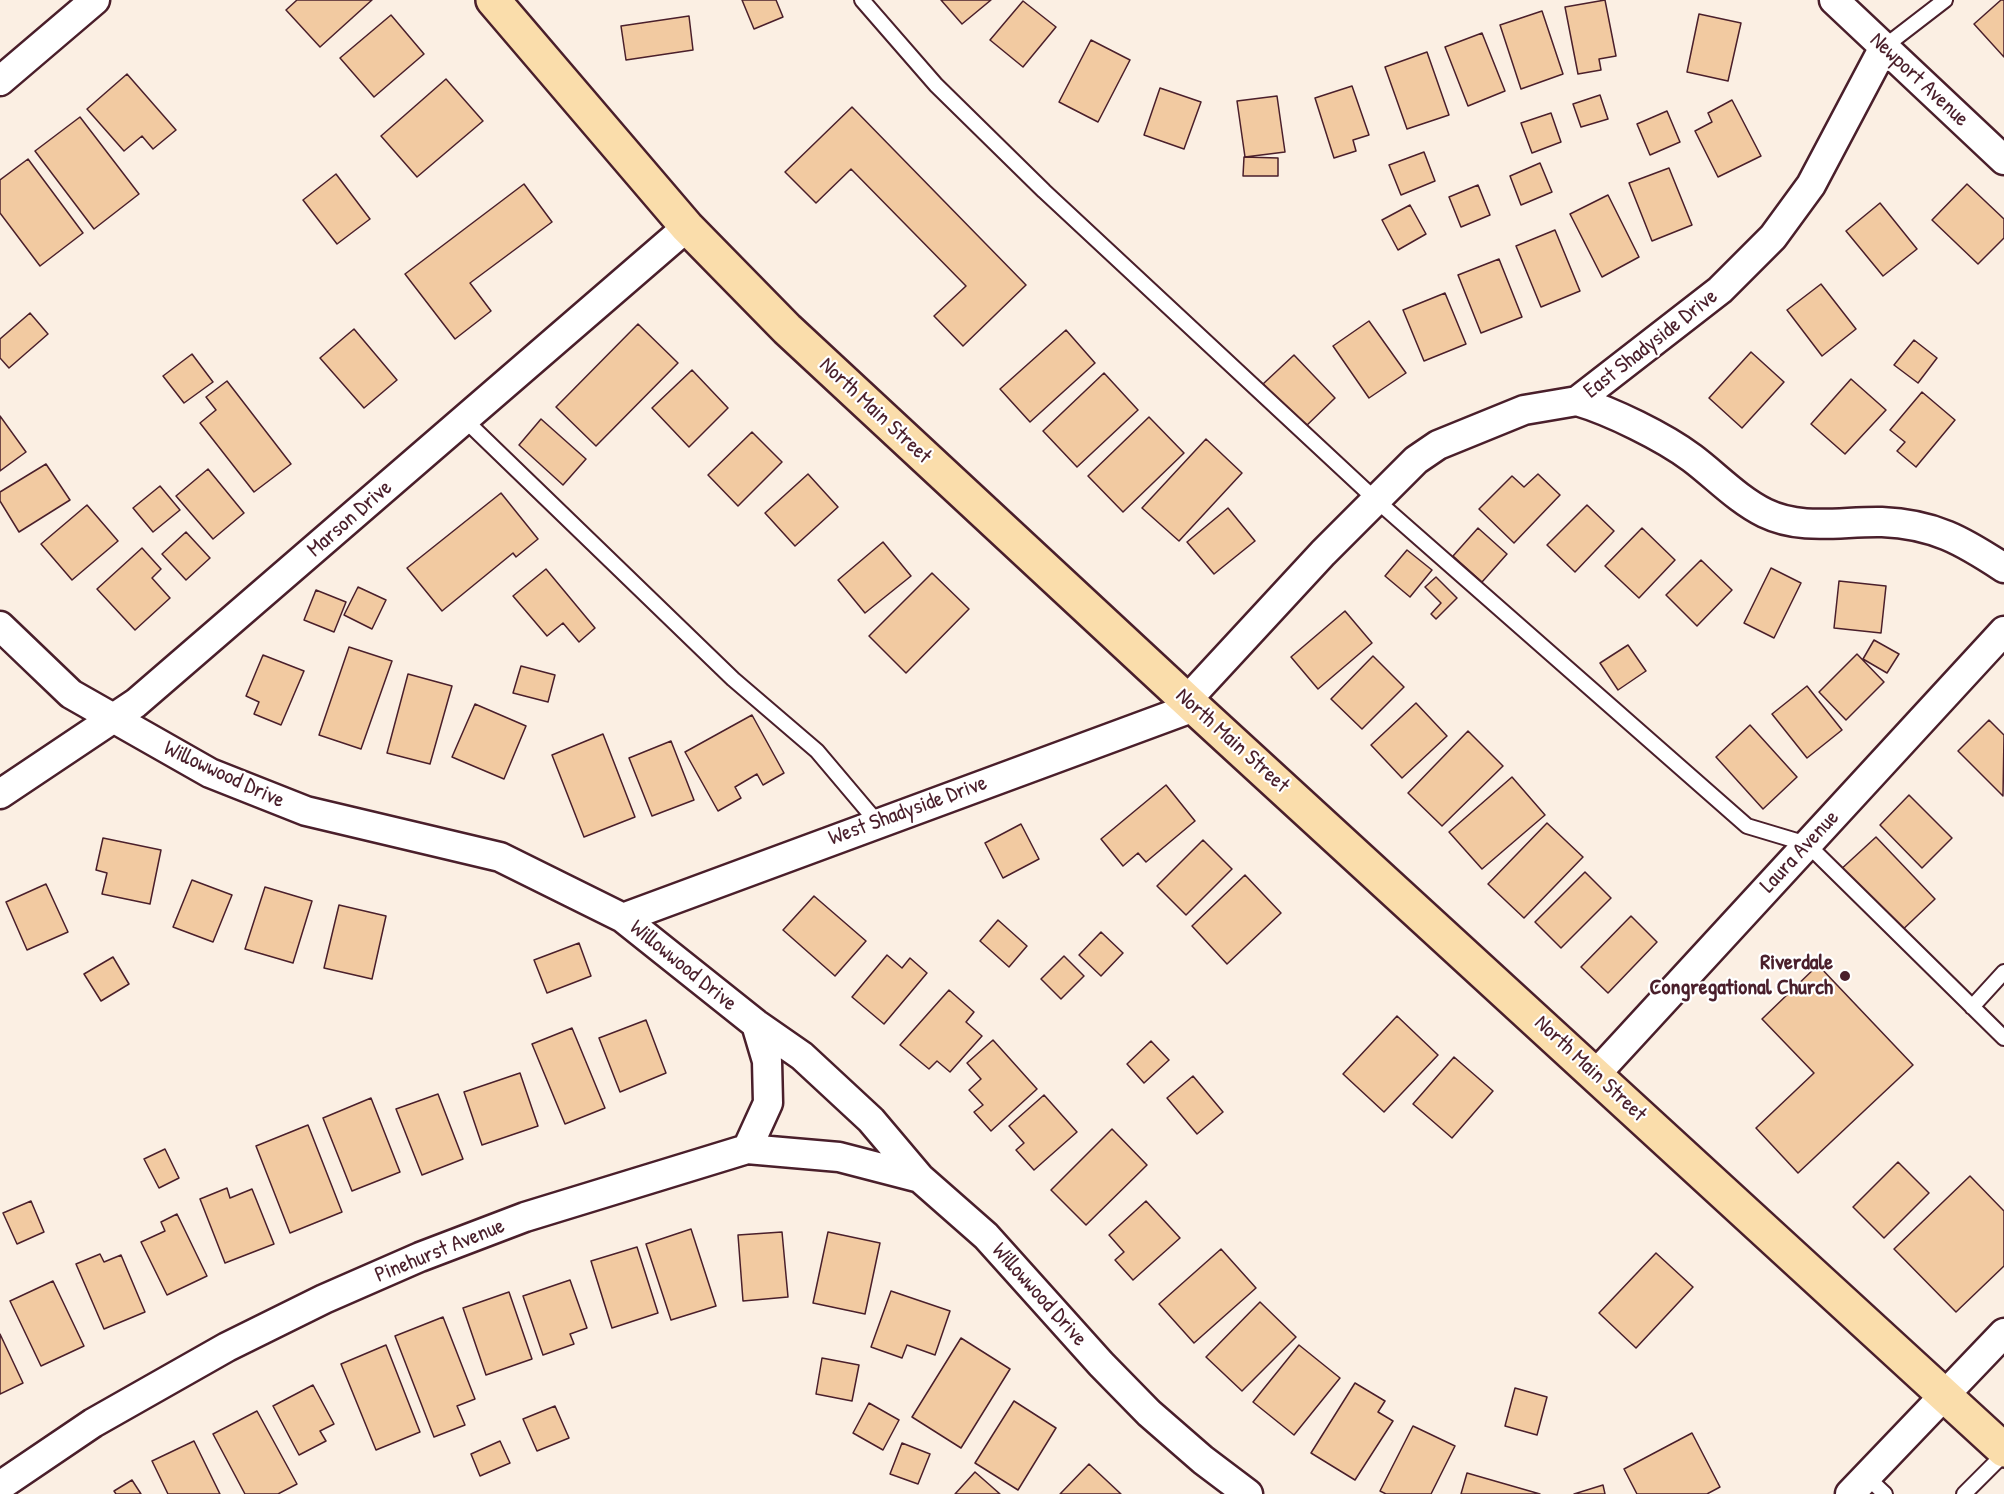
<!DOCTYPE html>
<style>
body{margin:0}
canvas{display:block;background:#fbefe3}
</style>
<canvas width="2004" height="1494"></canvas>
<script>
const c = document.querySelector('canvas').getContext('2d');
c.lineJoin = 'round';
function fillPath(path, color) {
  c.fillStyle = color;
  c.fill(path, 'evenodd');
}
function trace(path, color, width, dash) {
  c.strokeStyle = color;
  c.lineWidth = width;
  c.lineCap = dash ? 'butt' : 'round';
  c.setLineDash(dash || []);
  c.stroke(path);
}
function label(font, color, halo, rows, align = 'center') {
  c.font = font + ' "Patrick Hand",sans-serif';
  c.lineWidth = 4.5;
  c.setLineDash([]);
  c.textBaseline = 'middle';
  c.strokeStyle = halo;
  c.fillStyle = color;
  for (const [text, x, y, turn = 0] of rows) {
    c.save();
    c.translate(x, y);
    c.rotate((+turn || 0) * Math.PI / 180);
    c.textAlign = isNaN(turn) ? turn : align;
    if (halo) c.strokeText(text, 0, 0);
    c.fillText(text, 0, 0);
    c.restore();
  }
}
const building = new Path2D(`
 M297,0H372L320,47L286,10Z
 M742,0H776L783,17L754,29Z
 M941,0H991L962,24Z
 M1605,0L1616,56L1599,59L1601,70L1578,74L1565,7Z
 M2001,0H2004V57L1974,24Z
 M1023,1L1056,27L1023,67L990,40Z
 M1542,11L1563,74L1521,89L1500,25Z
 M1699,14L1741,23L1728,81L1687,72Z
 M391,15L424,54L374,97L340,58Z
 M689,16L693,50L626,60L621,26Z
 M1482,33L1505,91L1468,106L1445,47Z
 M1091,40L1130,60L1098,122L1059,102Z
 M1427,52L1449,115L1407,129L1385,67Z
 M127,74L176,130L153,149L142,136L124,151L87,109Z
 M446,79L483,121L417,177L381,136Z
 M1352,86L1369,135L1353,140L1356,151L1334,158L1315,98Z
 M1160,88L1201,102L1184,149L1144,135Z
 M1600,95L1608,119L1581,127L1573,104Z
 M1277,96L1285,152L1245,157L1237,101Z
 M1732,100L1761,156L1718,177L1695,131L1712,122L1708,113Z
 M852,107L1026,285L963,346L934,316L966,286L851,169L816,203L785,172Z
 M1667,111L1680,142L1650,155L1637,124Z
 M1551,113L1561,142L1532,153L1521,123Z
 M80,117L139,194L94,229L35,151Z
 M1424,152L1435,181L1401,195L1389,165Z
 M1244,157L1278,158V176H1243Z
 M28,159L83,233L40,266L0,213V180Z
 M1540,163L1552,192L1521,205L1510,176Z
 M1669,168L1692,225L1652,241L1629,183Z
 M336,174L370,219L337,244L303,200Z
 M524,184L552,222L470,283L491,311L455,339L405,274Z
 M1967,184L2004,219V238L1978,264L1932,220Z
 M1478,185L1490,215L1461,227L1449,197Z
 M1608,195L1639,257L1602,277L1570,214Z
 M1880,203L1917,249L1883,276L1846,231Z
 M1410,205L1426,234L1398,250L1382,220Z
 M1555,230L1580,291L1541,307L1516,246Z
 M1499,259L1522,317L1481,333L1458,275Z
 M1821,284L1856,329L1822,356L1787,310Z
 M1445,293L1466,344L1424,361L1403,310Z
 M30,313L48,334L9,368L0,358V339Z
 M1369,321L1406,373L1369,398L1333,346Z
 M638,324L678,363L596,446L556,407Z
 M354,329L397,380L364,408L320,358Z
 M1066,330L1095,363L1030,422L1000,389Z
 M1914,340L1937,358L1918,383L1894,365Z
 M1751,352L1784,382L1742,428L1709,398Z
 M192,354L213,382L184,403L163,376Z
 M1294,355L1335,398L1304,428L1263,384Z
 M692,370L728,408L689,447L652,408Z
 M1104,373L1138,410L1077,467L1043,431Z
 M1851,379L1886,410L1845,454L1811,424Z
 M227,381L291,464L254,492L200,423L216,410L206,397Z
 M1922,392L1955,420L1916,467L1897,451L1905,442L1890,430Z
 M0,416L26,452L0,471Z
 M1149,417L1184,453L1123,512L1088,476Z
 M541,419L586,459L563,485L519,445Z
 M752,432L782,462L738,506L708,475Z
 M1206,439L1242,473L1179,541L1142,508Z
 M46,464L70,500L19,532L0,501V492Z
 M208,469L244,513L213,539L176,496Z
 M808,474L838,507L795,546L765,513Z
 M1538,474L1560,495L1514,543L1479,509L1512,476L1524,487Z
 M160,486L180,510L153,532L133,508Z
 M501,493L538,539L516,557L513,553L442,611L407,568Z
 M87,505L118,541L72,580L41,544Z
 M1587,505L1614,531L1575,572L1547,545Z
 M1228,508L1255,541L1214,574L1187,542Z
 M1478,528L1507,554L1482,582L1453,556Z
 M1642,528L1675,560L1639,598L1605,566Z
 M186,532L210,558L186,580L162,554Z
 M883,542L911,576L865,613L838,580Z
 M142,548L161,569L152,578L170,598L135,630L97,589Z
 M1407,550L1432,570L1410,597L1385,576Z
 M1701,560L1732,590L1697,626L1666,595Z
 M1771,568L1801,583L1774,638L1744,623Z
 M546,569L595,628L579,642L563,623L547,636L513,596Z
 M932,573L969,609L906,673L869,636Z
 M1436,577L1457,598L1436,619L1431,614L1441,603L1425,587Z
 M1839,581L1886,586L1881,633L1834,628Z
 M358,587L386,600L372,629L344,615Z
 M316,590L346,602L334,632L304,620Z
 M1345,611L1372,643L1318,689L1291,657Z
 M1874,640L1899,654L1887,673L1863,659Z
 M1628,645L1646,671L1618,690L1600,663Z
 M349,647L392,661L361,749L319,735Z
 M1857,654L1884,682L1846,720L1819,692Z
 M263,655L304,671L281,725L254,714L259,702L246,696Z
 M1373,656L1404,687L1362,729L1331,699Z
 M521,666L555,675L548,702L513,693Z
 M408,674L452,686L430,764L387,753Z
 M1807,686L1842,730L1807,758L1772,714Z
 M1416,703L1447,736L1402,778L1371,745Z
 M475,704L526,726L504,779L452,757Z
 M752,715L784,773L763,785L757,774L735,787L741,798L718,811L685,752Z
 M1989,720L2004,735L2003,796L1958,751Z
 M1750,725L1797,777L1763,809L1716,757Z
 M1468,731L1503,766L1442,826L1408,793Z
 M603,734L635,817L584,837L552,755Z
 M671,741L694,800L652,816L629,758Z
 M1512,777L1545,815L1482,869L1449,832Z
 M1166,785L1195,821L1146,862L1138,853L1123,866L1101,839Z
 M1909,795L1952,838L1922,868L1880,825Z
 M1547,823L1583,857L1524,918L1488,884Z
 M1021,824L1039,859L1003,878L985,843Z
 M1876,837L1935,899L1897,935L1838,872Z
 M103,838L161,850L150,904L102,894L107,873L96,870Z
 M1203,840L1232,869L1186,915L1157,886Z
 M1585,872L1611,898L1561,948L1535,922Z
 M1245,875L1281,913L1227,964L1192,926Z
 M192,880L232,895L213,942L173,927Z
 M46,884L68,932L27,950L6,902Z
 M265,887L312,901L293,963L245,949Z
 M814,896L866,941L835,976L783,930Z
 M339,905L386,916L372,979L324,968Z
 M1631,916L1657,942L1608,993L1581,967Z
 M998,920L1027,946L1009,967L980,941Z
 M1101,932L1123,953L1101,976L1079,955Z
 M579,943L591,976L547,993L534,960Z
 M887,955L902,968L910,958L927,973L884,1024L852,997Z
 M1064,956L1084,976L1061,999L1041,979Z
 M113,957L129,984L101,1001L84,974Z
 M1818,965L1913,1065L1798,1173L1756,1128L1814,1073L1762,1019Z
 M949,990L974,1012L966,1022L982,1036L950,1072L937,1061L929,1069L900,1045Z
 M1397,1016L1438,1055L1384,1112L1343,1074Z
 M646,1020L666,1073L620,1092L599,1038Z
 M572,1028L605,1108L565,1124L532,1044Z
 M993,1040L1037,1089L991,1131L974,1112L983,1105L969,1090L981,1079L967,1063Z
 M1151,1041L1169,1060L1144,1083L1127,1064Z
 M1454,1057L1493,1091L1452,1138L1413,1104Z
 M520,1073L538,1126L482,1145L464,1092Z
 M1193,1076L1223,1112L1197,1134L1167,1098Z
 M438,1094L463,1159L422,1175L396,1109Z
 M1044,1095L1077,1132L1034,1170L1016,1150L1024,1143L1009,1126Z
 M371,1098L400,1172L352,1191L323,1118Z
 M308,1125L342,1212L290,1233L256,1146Z
 M1112,1129L1147,1165L1086,1225L1051,1190Z
 M165,1149L179,1178L159,1188L144,1159Z
 M1898,1162L1929,1193L1884,1238L1853,1207Z
 M1970,1176L2004,1211V1266L1956,1312L1894,1249Z
 M227,1188L230,1198L252,1189L274,1244L225,1263L200,1199Z
 M31,1201L44,1232L17,1244L3,1213Z
 M1146,1201L1180,1238L1133,1280L1115,1260L1124,1252L1109,1235Z
 M177,1214L207,1276L167,1295L141,1242L165,1231L161,1222Z
 M691,1229L716,1306L671,1320L646,1244Z
 M782,1232L788,1297L743,1301L738,1235Z
 M828,1232L880,1243L865,1314L813,1303Z
 M637,1247L658,1313L612,1328L591,1261Z
 M1221,1249L1256,1288L1194,1343L1159,1304Z
 M1656,1253L1693,1287L1636,1348L1599,1313Z
 M100,1254L104,1262L121,1255L145,1312L104,1329L76,1264Z
 M570,1280L587,1328L570,1334L574,1344L543,1355L523,1296Z
 M53,1281L84,1346L41,1366L10,1301Z
 M891,1291L950,1311L935,1355L907,1345L902,1358L871,1347Z
 M509,1292L532,1359L486,1375L463,1308Z
 M1260,1302L1296,1337L1242,1391L1206,1357Z
 M443,1317L475,1399L457,1406L465,1425L434,1437L395,1336Z
 M0,1334L23,1383L0,1394Z
 M961,1338L1010,1369L961,1448L912,1417Z
 M386,1345L420,1432L376,1450L341,1364Z
 M1299,1345L1340,1378L1294,1435L1253,1402Z
 M822,1358L859,1365L852,1401L816,1394Z
 M1355,1383L1385,1401L1378,1412L1393,1421L1355,1480L1311,1453Z
 M313,1385L334,1424L320,1431L326,1441L299,1455L273,1406Z
 M1515,1388L1547,1397L1537,1435L1505,1426Z
 M1014,1401L1056,1428L1018,1490L975,1463Z
 M869,1403L899,1420L883,1450L853,1433Z
 M555,1406L569,1438L537,1451L523,1419Z
 M257,1411L297,1484L278,1494H245L213,1434Z
 M1413,1426L1455,1446L1431,1494H1386L1380,1491Z
 M1692,1433L1720,1487L1707,1494H1637L1624,1469Z
 M194,1441L220,1494H168L152,1461Z
 M500,1441L510,1463L480,1476L471,1454Z
 M902,1443L930,1454L918,1484L890,1474Z
 M1089,1464L1121,1494H1060Z
 M975,1472L1000,1494H955Z
 M1467,1473L1540,1494H1461Z
 M132,1480L141,1494H116L114,1491Z
 M1603,1485L1605,1494H1574Z`);
fillPath(building, '#f2caa1');
trace(building, '#4a1f2b', 1.5);
const lane = new Path2D(`
 M862,0L936,85L1044,191L1376,500L1747,826L1807,844L2004,1038
 M1884,47L1945,0
 M465,420L733,679L817,751L877,822
 M1972,1007L2004,972
 M1868,1478L1885,1494
 M1964,1494L2004,1454`);
const street = new Path2D(`
 M1834,0L2004,160
 M0,81L95,0
 M1577,401C1611,411 1664,437 1692,458C1716,476 1737,499 1765,513C1802,531 1842,521 1882,522C1934,524 1963,541 2004,568
 M0,626L71,694L210,773L306,811L500,857L623,918L756,1024L802,1056L871,1120L920,1178L986,1236L1101,1364L1149,1413L1203,1460L1248,1494
 M1187,700L1323,553L1416,460L1438,445L1524,410L1577,401L1720,290L1773,237L1811,185L1884,47
 M0,794L136,703L687,227
 M623,918L1194,707
 M1596,1074L2004,631
 M747,1149L768,1103L767,1061L756,1024
 M0,1486L93,1423L227,1347L324,1299L420,1257L525,1217L747,1149L839,1157L920,1178
 M1850,1494L2004,1333`);
const primary = new Path2D(`
 M493,0L687,227L787,329L1194,707L2004,1450`);
trace(lane, '#4a1f2b', 18);
trace(street, '#4a1f2b', 33);
trace(primary, '#4a1f2b', 38);
trace(lane, '#fff', 14);
trace(street, '#fff', 28);
trace(primary, '#faddab', 33);
for (const [x, y, r, color] of [
 [1845,976,6,"#4a1f2b"]
]) {
  const dot = new Path2D();
  dot.arc(x, y, r, 0, 2 * Math.PI);
  c.fillStyle = color;
  c.fill(dot);
  trace(dot, '#fff', 2);
}
label('22px', '#4a1f2b', '#fff', [
 ["Newport Avenue",1919,80,43],
 ["East Shadyside Drive",1651,344,-38],
 ["North Main Street",875,411,43],
 ["Marson Drive",350,519,-41],
 ["North Main Street",1232,741,42],
 ["Willowwood Drive",224,775,25],
 ["West Shadyside Drive",908,811,-20],
 ["Laura Avenue",1800,852,-47],
 ["Willowwood Drive",683,966,39],
 ["North Main Street",1590,1069,43],
 ["Pinehurst Avenue",440,1251,-22],
 ["Willowwood Drive",1039,1295,48]
]);
label('bold 22px', '#4a1f2b', '#fff', [
 ["Riverdale",1833,963],
 ["Congregational Church",1833,988]
], 'right');
</script>
